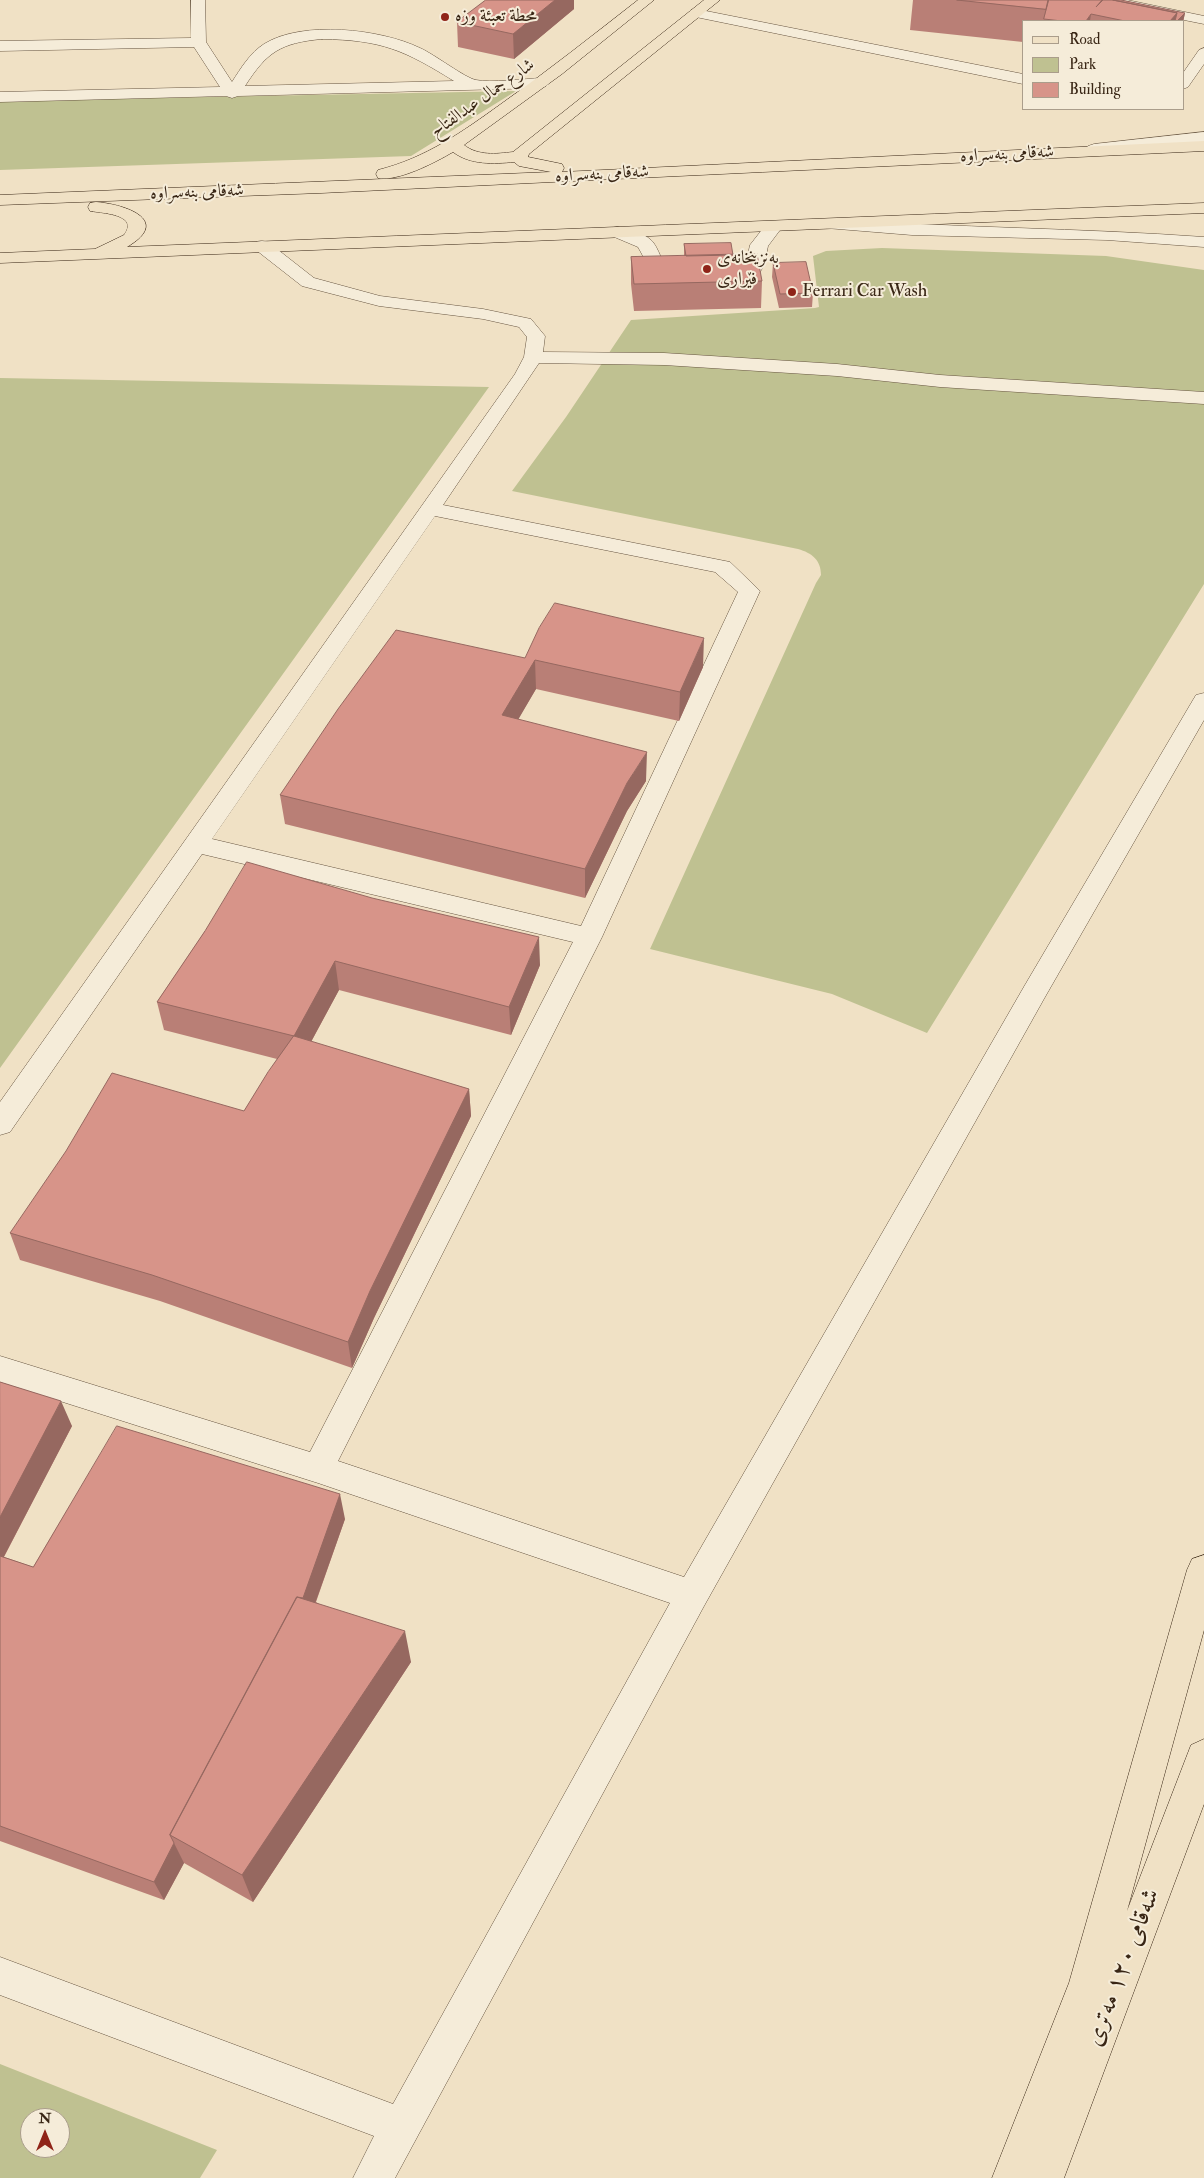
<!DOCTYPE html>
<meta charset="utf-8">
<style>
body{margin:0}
#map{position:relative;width:1204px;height:2178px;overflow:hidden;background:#f0e1c5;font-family:"IM FELL Double Pica",serif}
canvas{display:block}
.legend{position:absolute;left:1022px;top:20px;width:162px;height:90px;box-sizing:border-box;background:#f5ecd9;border:1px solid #aa9d8b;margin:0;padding:6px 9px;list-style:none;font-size:15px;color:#392615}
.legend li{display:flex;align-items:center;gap:10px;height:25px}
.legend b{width:25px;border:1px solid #aa9d8b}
.north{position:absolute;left:20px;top:2108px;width:50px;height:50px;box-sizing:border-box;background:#f5ecd9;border:1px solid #aa9d8b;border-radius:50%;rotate:0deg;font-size:14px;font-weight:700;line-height:20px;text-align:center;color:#392615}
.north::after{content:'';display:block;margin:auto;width:18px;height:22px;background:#8f2418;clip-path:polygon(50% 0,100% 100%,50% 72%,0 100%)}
</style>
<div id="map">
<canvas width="1204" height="2178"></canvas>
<ul class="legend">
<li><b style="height:6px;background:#f0e1c5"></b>Road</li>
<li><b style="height:14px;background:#bfc191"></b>Park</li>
<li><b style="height:14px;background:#d79489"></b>Building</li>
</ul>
<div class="north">N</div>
</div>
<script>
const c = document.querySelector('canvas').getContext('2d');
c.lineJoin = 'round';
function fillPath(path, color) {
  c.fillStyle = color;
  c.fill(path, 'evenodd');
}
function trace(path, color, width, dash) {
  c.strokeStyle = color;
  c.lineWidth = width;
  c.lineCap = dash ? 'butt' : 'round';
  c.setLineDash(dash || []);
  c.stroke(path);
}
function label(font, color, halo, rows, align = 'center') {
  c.font = font + ' "IM FELL Double Pica",Amiri,serif';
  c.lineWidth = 4;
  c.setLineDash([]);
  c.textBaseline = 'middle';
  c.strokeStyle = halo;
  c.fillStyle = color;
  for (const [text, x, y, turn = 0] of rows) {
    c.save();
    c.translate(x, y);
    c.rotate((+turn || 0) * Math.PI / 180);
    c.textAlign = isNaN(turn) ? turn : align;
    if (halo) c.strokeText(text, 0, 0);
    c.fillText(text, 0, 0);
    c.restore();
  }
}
fillPath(new Path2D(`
 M516,91L411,156L0,170V101Z
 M882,248L1106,256L1204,270V584L927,1033L832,994L650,949L816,583L821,575C821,560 812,553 798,549L512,491L566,417L631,320L815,308L819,307L813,256L826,251Z
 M0,378L489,387L0,1068Z
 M0,2064L217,2150L200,2178H0ZM30,2118H60V2148H30Z`), '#bfc191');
const minor = new Path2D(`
 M191,0H205L206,42L232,82C241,68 250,53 264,44C302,20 381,29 420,48C434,54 465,78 476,80C490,83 525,79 541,78L546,80L549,83L546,86L541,88L238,96L232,98L226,96L0,102V92L220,87L194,47L0,51V41L191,38ZM322,39C382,40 404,50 454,81L245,86C267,52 280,43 322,39Z
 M1098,0H1127L1204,16V24L1105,4L1100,3Z
 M696,9L1023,74V84L691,16L689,13L691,10Z
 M1204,48V64L1188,87L1183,89V73L1199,50Z
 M1204,132V142L1094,154L1088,152L1086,149L1088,146L1094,144Z
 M832,219C956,228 1080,228 1204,237V247L1107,240L912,235L826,228L823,224L826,220Z
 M774,221L780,222L783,226L768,246L764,266L757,276L734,280L728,279L725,275L728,271L745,268L750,245L768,222Z
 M618,227C629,230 642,232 651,240C659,247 662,266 670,270C674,272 680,272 685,273L688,277L685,281L679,282L658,277L649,267L638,247L612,236L609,232L612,228Z
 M262,241L268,242L314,278L380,296L483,309L531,319L545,336L543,352L664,353L837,364L940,375L1204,392V404L940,387L837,376L664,365L539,363L443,505L730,562L760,591L602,937L338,1461L684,1577L1025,985L1193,700L1196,695L1204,693V720L1045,997L704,1606L395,2178H353L374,2136L0,1995V1957L393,2104L670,1603L318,1483L0,1382V1356L310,1452L573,942L202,854L10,1132L0,1135V1102L515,374L524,357L527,337L519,327L483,319L379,306L302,286L256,250L253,246L256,242ZM435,516L715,572L738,592L581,926L212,839Z`);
const major = new Path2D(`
 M638,0H654L562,74L464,145C478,156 496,154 513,152L704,0H720L529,154L528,157L562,164L564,168L562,172L1204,141V151L321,193L0,205V195L551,172L519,166L514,162C494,164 470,165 453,152C436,162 398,182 378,178L376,174L378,170C426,158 462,132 501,104C548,71 593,35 638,0Z
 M96,202C124,204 173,220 127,247L1204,203V213L0,263V253L95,249L124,235C140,214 101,213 90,211L88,207L90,203Z`);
const highway = new Path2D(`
 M1204,1555V1630L1127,1911L1191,1745L1204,1739V1804L1064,2178H992L1069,1983L1187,1570L1192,1559Z`);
trace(minor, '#675541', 1);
trace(major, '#392615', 1);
trace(highway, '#392615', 1);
fillPath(minor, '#f5ecd9');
fillPath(major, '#f0e1c5');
fillPath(highway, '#f0e1c5');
fillPath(new Path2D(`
 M486,0H574V9L514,59L458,47L457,22Z
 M913,0H1121L1185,13L1183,22V21H1023V42L910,30Z
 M684,244L733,255L762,281L761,308L634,311L631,284V257L684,256Z
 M773,263L813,293L812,307L779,308L772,277Z
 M525,658L703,667L679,721L536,689L518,719L646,781L627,811L585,898L285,824L280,795Z
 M205,931L540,965L511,1035L339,990L311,1042L469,1089L471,1116L374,1318L352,1368L160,1301L20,1260L10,1233L244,1111L277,1059L164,1030L157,1002Z
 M0,1382L72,1426L4,1557L33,1567L345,1519L316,1602L411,1662L253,1902L184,1863L164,1900L0,1841Z`), '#b97f76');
fillPath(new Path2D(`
 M555,0H574V9L514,59L513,34Z
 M1177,13L1175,21H1170Z
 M1185,13L1183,22V21H1177Z
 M1091,14L1090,21H1086Z
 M704,638L703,667L679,721L680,692Z
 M535,660L536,689L504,744L502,715Z
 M647,752L646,781L627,811L585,898V869L627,783Z
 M539,937L540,965L511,1035L509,1007Z
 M335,961L339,990L299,1064L294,1036Z
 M469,1089L471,1116L374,1318L352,1368L348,1342L370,1291Z
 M61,1401L72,1426L0,1564V1517Z
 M340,1494L345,1519L306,1629L192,1847Z
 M405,1631L411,1662L253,1902L242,1875Z
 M174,1843L184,1863L164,1900L154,1882Z`), '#966860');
const building = new Path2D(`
 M486,0H555L513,34L457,22Z
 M957,0H1048L1046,9Z
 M1049,0H1102L1096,7L1103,0H1113L1177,13L1170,21H1125L1091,14L1086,21H1062L1044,19Z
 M1113,0H1121L1185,13L1177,21H1175L1177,13Z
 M731,243L733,255L686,256L684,244Z
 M757,254L762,281L634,284L631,257Z
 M806,262L813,293L780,294L773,263Z
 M555,603L704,638L680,692L535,660L502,715L647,752L627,783L585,869L280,795L338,709L396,630L525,658L539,628Z
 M247,862L372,898L539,937L509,1007L335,961L294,1036L157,1002L205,931Z
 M294,1036L469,1089L370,1291L348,1342L152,1275L10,1233L66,1151L112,1073L244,1111L268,1072Z
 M0,1382L61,1401L0,1517Z
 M117,1426L340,1494L303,1598L297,1597L170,1835L174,1843L154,1882L0,1826V1556L33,1567Z
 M297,1597L405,1631L242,1875L170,1835Z`);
fillPath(building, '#d79489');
trace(building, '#966860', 1);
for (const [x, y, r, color] of [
 [445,17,5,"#8f2418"],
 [707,269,5,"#8f2418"],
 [792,292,5,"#8f2418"]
]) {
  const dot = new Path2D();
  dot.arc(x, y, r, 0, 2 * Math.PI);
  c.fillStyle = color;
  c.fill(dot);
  trace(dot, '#f5ecd9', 2);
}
label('18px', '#392615', '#f5ecd9', [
 ["محطة تعبئة وزه",455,17],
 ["بەنزینخانەی",717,259],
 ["فێراری",717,280],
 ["Ferrari Car Wash",802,292]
], 'left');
label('18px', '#392615', '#f5ecd9', [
 ["شارع جمال عبدالفتاح",483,99,-35],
 ["شەقامی بنەسراوە",1007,155,-3],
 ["شەقامی بنەسراوە",602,175,-3],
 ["شەقامی بنەسراوە",197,193,-2]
]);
label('25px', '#392615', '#f5ecd9', [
 ["شەقامی ١٢٠ مەتری",1124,1968,-69]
]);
</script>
